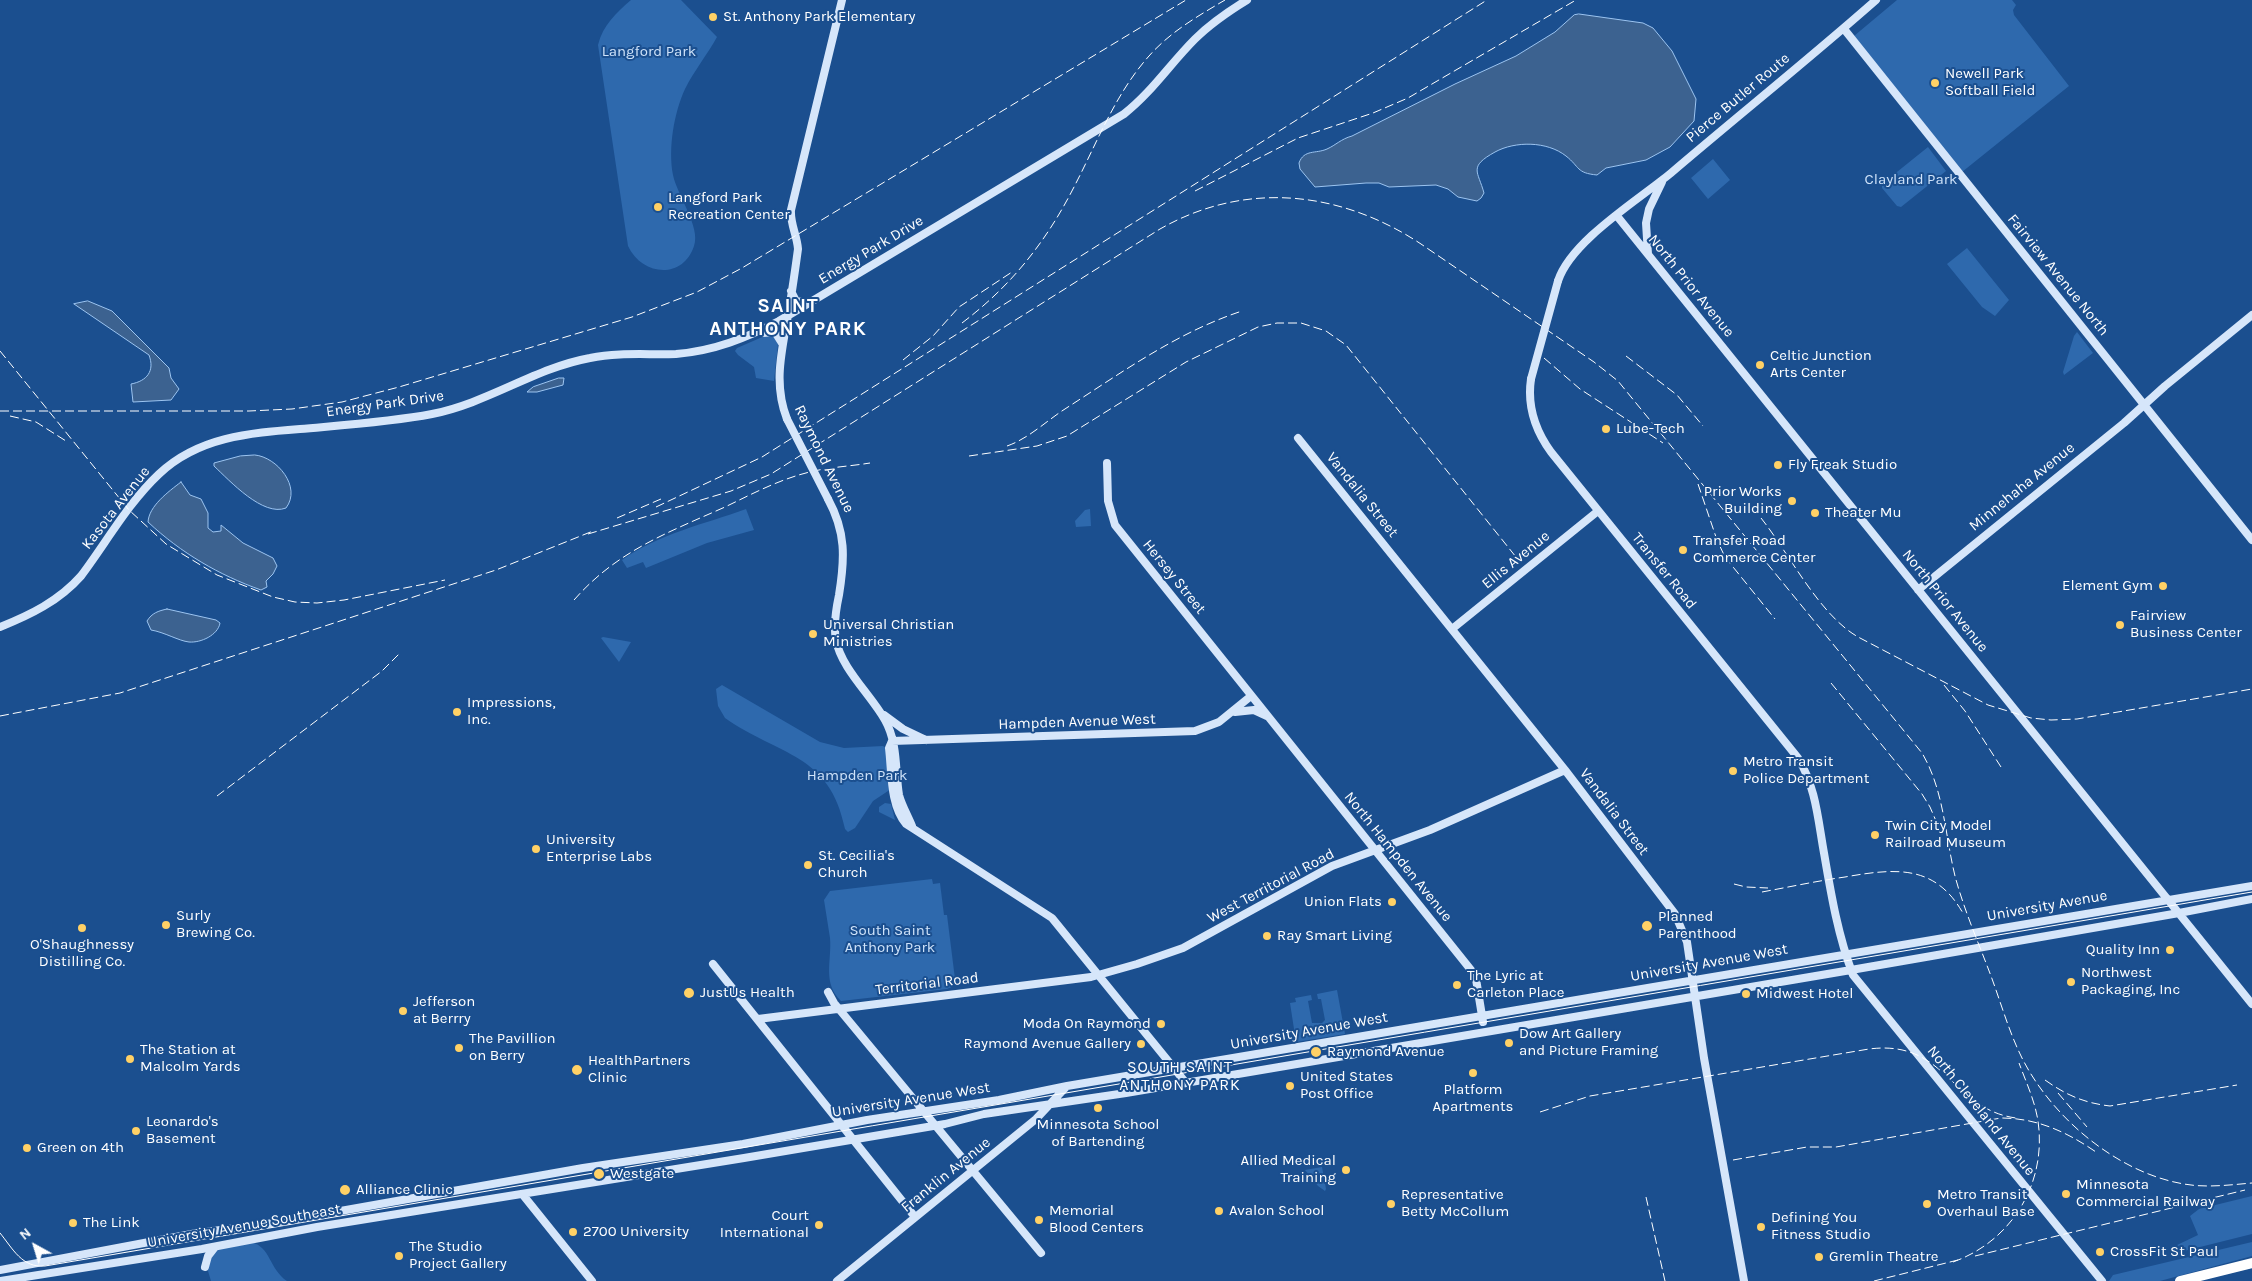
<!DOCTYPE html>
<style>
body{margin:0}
#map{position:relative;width:2252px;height:1281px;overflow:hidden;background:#1b4f8f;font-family:Karla,sans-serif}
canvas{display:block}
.north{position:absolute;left:10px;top:1221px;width:50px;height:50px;-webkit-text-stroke:4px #1b4f8f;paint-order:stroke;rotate:321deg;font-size:14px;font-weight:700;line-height:20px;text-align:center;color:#fff}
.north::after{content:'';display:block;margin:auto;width:18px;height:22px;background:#fff;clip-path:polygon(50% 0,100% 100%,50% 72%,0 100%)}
</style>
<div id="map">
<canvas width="2252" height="1281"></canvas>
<div class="north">N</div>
</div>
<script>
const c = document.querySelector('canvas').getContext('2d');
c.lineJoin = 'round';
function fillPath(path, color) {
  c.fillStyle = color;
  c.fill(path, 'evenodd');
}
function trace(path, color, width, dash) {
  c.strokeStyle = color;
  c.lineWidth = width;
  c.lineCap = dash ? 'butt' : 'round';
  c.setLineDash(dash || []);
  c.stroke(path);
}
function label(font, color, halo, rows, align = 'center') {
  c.font = font + ' Karla,sans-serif';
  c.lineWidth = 4;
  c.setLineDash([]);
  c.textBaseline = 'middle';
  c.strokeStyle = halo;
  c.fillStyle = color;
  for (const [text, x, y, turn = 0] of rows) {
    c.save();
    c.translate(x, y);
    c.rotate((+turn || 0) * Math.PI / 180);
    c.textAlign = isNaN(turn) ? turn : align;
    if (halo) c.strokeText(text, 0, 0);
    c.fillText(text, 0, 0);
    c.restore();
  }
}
fillPath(new Path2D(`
 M631,0H681L717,37C707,55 694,71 685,89C674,113 668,148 673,175C677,195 701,227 694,246C683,280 642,276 628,246L598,45C603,25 616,13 631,0Z
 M1897,0H2012L2016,5L2013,10L2014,15L2069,86L1962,172L1854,36Z
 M1928,147L1946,171L1901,207L1897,206L1882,188V184Z
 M1713,159L1730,180L1708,199L1691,178Z
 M1967,248L2009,300L1995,316L1982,307L1947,264Z
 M2077,332L2093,353L2064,375L2063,372L2074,336Z
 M767,335L773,336L778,344L774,381L756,378L754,367L738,355L735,351L737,348Z
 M746,509L754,530L707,543L646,568L643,562L627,568L622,560C658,534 705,524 746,509Z
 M1090,509L1091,526L1076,527L1075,521L1085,510Z
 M603,637L631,642L619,662L601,638Z
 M722,685L820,742L844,748L883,746L886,748L891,789L873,801L855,828L848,832L845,829C830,753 779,756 725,718L718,706L716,689Z
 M885,803L891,804L895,820L879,812V807Z
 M932,879L933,884L940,883L944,915H947L955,979L954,986L947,989L841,1001C822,983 832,961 830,938C828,925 826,913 824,900L830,891Z
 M1337,990L1345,1034L1296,1042L1290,1003L1296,1002L1295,998L1311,995L1312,1000L1308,1001L1312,1023H1322L1325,1020L1321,999H1318L1317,994Z
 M1322,1167L1326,1189L1325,1191L1318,1186L1305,1170Z
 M2252,1196V1234L2184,1251L2177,1245L2198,1235L2190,1216L2199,1209Z
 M251,1242C271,1247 269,1269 287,1281H211L208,1271L209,1259L218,1248Z
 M2252,1242V1256L2160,1281H2109L2113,1275Z`), '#2e69ad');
const water = new Path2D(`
 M1579,14L1643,23L1653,28L1672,51L1696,99L1694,121L1670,147L1646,160L1606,168L1597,175C1576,173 1580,167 1566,156C1547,141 1515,141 1495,152C1468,167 1478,171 1484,193L1481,198L1477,201L1458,197L1448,189L1436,185L1389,187L1379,183H1366L1315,187L1300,169L1299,163C1304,149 1316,154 1327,149C1336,145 1341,139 1352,136L1455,84L1516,56L1555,32L1574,15Z
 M88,301L112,311L169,368L171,378L179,389L171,400L133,402L131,384C147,381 155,371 149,355L74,304Z
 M559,378H564L563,385L537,392H527L533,387Z
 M255,455C277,457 302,487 286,508C263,517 230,481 214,466V463L240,456Z
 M181,482L190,495L201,499L208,513V528L213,532L221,531V525L243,543L273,558L277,566L273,574L266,581L267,587L261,590C219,575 181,553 148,522C149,506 168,492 181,482Z
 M167,609L216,620L220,623C218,635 201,643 189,642C179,641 164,632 151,630L147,621C152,613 158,611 167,609Z`);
fillPath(water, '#3c6290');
trace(water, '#9cc4f0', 1);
trace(new Path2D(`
 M1844,29L2252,540
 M1617,216L2252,1004
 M1648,254L1646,223L1649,209L1662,182
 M1558,281C1571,241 1637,201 1671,173C1739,115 1809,59 1876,0
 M791,291L796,301L810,303
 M763,333L775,332L782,343
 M1531,379C1527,406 1535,430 1551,452L1798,758C1816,787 1818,820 1824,853C1831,894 1838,936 1853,975L2102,1281
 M787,419C773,383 782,351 788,315C792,293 795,271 798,249C797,235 790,224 791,210L842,0
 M1298,438L1565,770L1675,914L1687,942L1704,1058L1744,1281
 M1107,463L1108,501L1115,525L1471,970L1476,979L1483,1022
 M828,499C846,532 845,558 839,595C836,609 833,625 836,640C841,668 871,695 885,720C898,743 895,770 899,795C902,806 908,816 912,826
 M1918,590L2124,423L2165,386L2252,315
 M0,627C30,615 59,601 81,576C106,543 128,503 159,474C198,437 249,433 300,429C344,425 390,422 432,414C488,403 535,368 590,358C619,352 647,355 676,354C714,351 746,338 779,321L1124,114C1152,92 1170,64 1195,39C1211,23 1229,11 1247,0
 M1452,629L1598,511
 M1235,712L1254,710L1267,716
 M884,715L903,729L926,740
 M892,741L889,748C892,773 890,805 906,824L1052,918L1186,1083
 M892,741L1195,731L1219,722L1251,696
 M713,964L915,1217
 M828,992L834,1003L1041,1253
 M758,1019L1091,977L1137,964L1183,948L1332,866L1430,830L1565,770
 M523,1195L592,1281
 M205,1267L208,1256L215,1247
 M0,1270L197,1233L267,1224L583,1168L743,1144L867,1120L999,1100L1067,1086L2252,886
 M0,1281L202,1249L317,1227L744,1158L945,1124L984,1114L1126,1093L1851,970L2179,913L2252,899
 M837,1281L1036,1119L1066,1087`), '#d6e6fa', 8);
trace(new Path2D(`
 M2180,1281L2252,1263`), '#fff', 10);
trace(new Path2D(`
 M0,1233C13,1249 22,1268 45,1266L2252,892`), '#fff', 1);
trace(new Path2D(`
 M1195,191L1298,138L1373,113L1408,98L1576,0
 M962,323C1011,286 1046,242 1074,187C1097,143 1115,94 1149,56C1170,32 1198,16 1225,0
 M0,351L129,510L166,544L217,575L273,597L295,602L317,603L344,600L445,580
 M1626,356L1677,395L1703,426
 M1544,358L1580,389L1663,443
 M903,360L933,336L959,307L1012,272
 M0,411H249L292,409L342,402L399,387L632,317L697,292L742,268L1186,0
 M10,416L36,422L66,441
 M1007,446C1030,438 1047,420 1068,407C1124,371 1178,332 1242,311
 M969,456L1037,446L1067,436L1186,362L1258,327L1277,323H1301L1326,331L1346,345L1520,562
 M1698,484L1717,540L1725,557L1775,619
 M656,507L762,457L1487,0
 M617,518L661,499
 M1761,518C1789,553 1820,617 1860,638L1988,705L2031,718L2051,720L2077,719L2252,689
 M588,534L731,491L771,474L1160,229C1246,180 1341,191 1421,244L1594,362L1618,381L1922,753C1944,790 1945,835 1955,876C1964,910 1979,944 1991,976C2001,1003 2009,1032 2022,1058C2052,1118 2118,1173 2184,1184C2206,1188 2229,1185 2252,1183
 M574,600C617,551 667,533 725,507C754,493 782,478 814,471C832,467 852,466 870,463
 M1831,683L1922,794L1930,807L1942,835
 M1944,685L1965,711L2001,767
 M0,716L120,693L496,570L593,531
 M217,796L382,671L400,653
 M1734,884L1746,887L1768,888
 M1762,892C1789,887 1817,881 1845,877C1896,868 1936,864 1964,915
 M2045,1080C2066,1095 2084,1103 2110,1106L2237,1085
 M2058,1093L2087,1127
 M1540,1112L1590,1096L1869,1049C1947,1039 1950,1109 2016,1118
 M1733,1160L1807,1147H1836L2001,1118C2037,1118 2067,1132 2096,1152
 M1646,1197L1665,1281
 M1975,1256L2245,1190
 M1953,1262C2012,1241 2047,1183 2038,1121C2035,1101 2026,1082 2019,1063
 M1874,1281L1958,1260`), '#fff', 1, [9, 4]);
trace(new Path2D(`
 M1531,379L1558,281
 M787,419L828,499`), '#d6e6fa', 8);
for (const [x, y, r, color] of [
 [713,17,5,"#ffd166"],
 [1935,83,5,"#ffd166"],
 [658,207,5,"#ffd166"],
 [1760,365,5,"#ffd166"],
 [1606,429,5,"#ffd166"],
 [1778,465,5,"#ffd166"],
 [1792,501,5,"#ffd166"],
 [1815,513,5,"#ffd166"],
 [1683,550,5,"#ffd166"],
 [2163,586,5,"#ffd166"],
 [2120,625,5,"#ffd166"],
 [813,634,5,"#ffd166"],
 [457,712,5,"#ffd166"],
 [1733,771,5,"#ffd166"],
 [1875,835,5,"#ffd166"],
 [536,849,5,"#ffd166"],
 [808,865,5,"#ffd166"],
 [1392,902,5,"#ffd166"],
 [166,925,5,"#ffd166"],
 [1647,926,6,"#ffd166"],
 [82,928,5,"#ffd166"],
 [1267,936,5,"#ffd166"],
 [2170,950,5,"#ffd166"],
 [2071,982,5,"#ffd166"],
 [1457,985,5,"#ffd166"],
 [689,993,6,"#ffd166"],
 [1746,994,5,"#ffd166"],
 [403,1011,5,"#ffd166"],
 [1161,1024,5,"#ffd166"],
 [1509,1043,5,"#ffd166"],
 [1141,1044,5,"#ffd166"],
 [459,1048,5,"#ffd166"],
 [1316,1052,6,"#ffd166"],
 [130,1059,5,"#ffd166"],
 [577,1070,6,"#ffd166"],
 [1473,1073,5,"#ffd166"],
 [1290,1086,5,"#ffd166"],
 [1098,1108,5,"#ffd166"],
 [136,1131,5,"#ffd166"],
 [27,1148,5,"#ffd166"],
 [1346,1170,5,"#ffd166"],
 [599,1174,6,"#ffd166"],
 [345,1190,6,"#ffd166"],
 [2066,1194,5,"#ffd166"],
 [1391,1204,5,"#ffd166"],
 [1927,1204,5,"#ffd166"],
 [1219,1211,5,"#ffd166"],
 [1039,1220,5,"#ffd166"],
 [73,1223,5,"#ffd166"],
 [819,1225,5,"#ffd166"],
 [1761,1227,5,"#ffd166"],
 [573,1232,5,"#ffd166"],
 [2100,1252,5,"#ffd166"],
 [399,1256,5,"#ffd166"],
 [1819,1257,5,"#ffd166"]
]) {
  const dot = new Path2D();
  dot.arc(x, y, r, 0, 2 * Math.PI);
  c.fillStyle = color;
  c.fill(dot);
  trace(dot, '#1b4f8f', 2);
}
label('15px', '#fff', '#1b4f8f', [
 ["St. Anthony Park Elementary",723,17],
 ["Newell Park",1945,74],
 ["Softball Field",1945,91],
 ["Langford Park",668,198],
 ["Recreation Center",668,215],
 ["Celtic Junction",1770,356],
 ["Arts Center",1770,373],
 ["Lube-Tech",1616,429],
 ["Fly Freak Studio",1788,465],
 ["Prior Works",1782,492,"right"],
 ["Building",1782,509,"right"],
 ["Theater Mu",1825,513],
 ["Transfer Road",1693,541],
 ["Commerce Center",1693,558],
 ["Element Gym",2153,586,"right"],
 ["Fairview",2130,616],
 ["Business Center",2130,633],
 ["Universal Christian",823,625],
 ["Ministries",823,642],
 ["Impressions,",467,703],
 ["Inc.",467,720],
 ["Metro Transit",1743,762],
 ["Police Department",1743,779],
 ["Twin City Model",1885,826],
 ["Railroad Museum",1885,843],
 ["University",546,840],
 ["Enterprise Labs",546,857],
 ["St. Cecilia's",818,856],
 ["Church",818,873],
 ["Union Flats",1382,902,"right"],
 ["Surly",176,916],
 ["Brewing Co.",176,933],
 ["Planned",1658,917],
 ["Parenthood",1658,934],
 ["Ray Smart Living",1277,936],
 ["O'Shaughnessy",82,945,"center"],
 ["Distilling Co.",82,962,"center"],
 ["Quality Inn",2160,950,"right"],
 ["Northwest",2081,973],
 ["Packaging, Inc",2081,990],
 ["The Lyric at",1467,976],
 ["Carleton Place",1467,993],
 ["JustUs Health",700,993],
 ["Midwest Hotel",1756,994],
 ["Jefferson",413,1002],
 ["at Berrry",413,1019],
 ["Moda On Raymond",1151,1024,"right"],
 ["Dow Art Gallery",1519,1034],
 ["and Picture Framing",1519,1051],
 ["The Pavillion",469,1039],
 ["on Berry",469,1056],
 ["Raymond Avenue Gallery",1131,1044,"right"],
 ["The Station at",140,1050],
 ["Malcolm Yards",140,1067],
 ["Raymond Avenue",1327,1052],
 ["HealthPartners",588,1061],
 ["Clinic",588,1078],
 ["United States",1300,1077],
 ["Post Office",1300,1094],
 ["Platform",1473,1090,"center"],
 ["Apartments",1473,1107,"center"],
 ["Leonardo's",146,1122],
 ["Basement",146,1139],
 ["Minnesota School",1098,1125,"center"],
 ["of Bartending",1098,1142,"center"],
 ["Green on 4th",37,1148],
 ["Allied Medical",1336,1161,"right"],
 ["Training",1336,1178,"right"],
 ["Westgate",610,1174],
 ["Minnesota",2076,1185],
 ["Commercial Railway",2076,1202],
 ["Alliance Clinic",356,1190],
 ["Representative",1401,1195],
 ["Betty McCollum",1401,1212],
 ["Metro Transit",1937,1195],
 ["Overhaul Base",1937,1212],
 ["Memorial",1049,1211],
 ["Blood Centers",1049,1228],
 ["Avalon School",1229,1211],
 ["Court",809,1216,"right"],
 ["International",809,1233,"right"],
 ["Defining You",1771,1218],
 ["Fitness Studio",1771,1235],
 ["The Link",83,1223],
 ["2700 University",583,1232],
 ["The Studio",409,1247],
 ["Project Gallery",409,1264],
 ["CrossFit St Paul",2110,1252],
 ["Gremlin Theatre",1829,1257]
], 'left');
label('15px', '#cfe3fa', '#1b4f8f', [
 ["Langford Park",649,52],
 ["Clayland Park",1911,180],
 ["Hampden Park",857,776],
 ["South Saint",890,931],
 ["Anthony Park",890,948]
]);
label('15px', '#fff', '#1b4f8f', [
 ["Pierce Butler Route",1738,98,-40],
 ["Energy Park Drive",871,250,-31],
 ["Fairview Avenue North",2058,275,51],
 ["North Prior Avenue",1691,286,51],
 ["Energy Park Drive",385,404,-8],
 ["Raymond Avenue",824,459,64],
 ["Minnehaha Avenue",2022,487,-39],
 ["Vandalia Street",1362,495,51],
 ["Kasota Avenue",116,508,-52],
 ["Ellis Avenue",1516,560,-39],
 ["Transfer Road",1664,571,51],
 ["Hersey Street",1174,577,51],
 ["North Prior Avenue",1945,601,51],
 ["Hampden Avenue West",1077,722,-2],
 ["Vandalia Street",1614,812,53],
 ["North Hampden Avenue",1398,857,51],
 ["West Territorial Road",1271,886,-28],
 ["University Avenue",2047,906,-10],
 ["University Avenue West",1709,963,-10],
 ["Territorial Road",927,984,-7],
 ["University Avenue West",1309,1031,-10],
 ["University Avenue West",911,1100,-9],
 ["North Cleveland Avenue",1981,1111,51],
 ["Franklin Avenue",946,1175,-39],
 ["University Avenue Southeast",244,1226,-10]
]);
c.letterSpacing = '1px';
label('16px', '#fff', '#1b4f8f', [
 ["SOUTH SAINT",1180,1067],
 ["ANTHONY PARK",1180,1085]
]);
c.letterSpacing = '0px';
c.letterSpacing = '1px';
label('bold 20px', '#fff', '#1b4f8f', [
 ["SAINT",788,306],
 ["ANTHONY PARK",788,329]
]);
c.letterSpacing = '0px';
</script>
